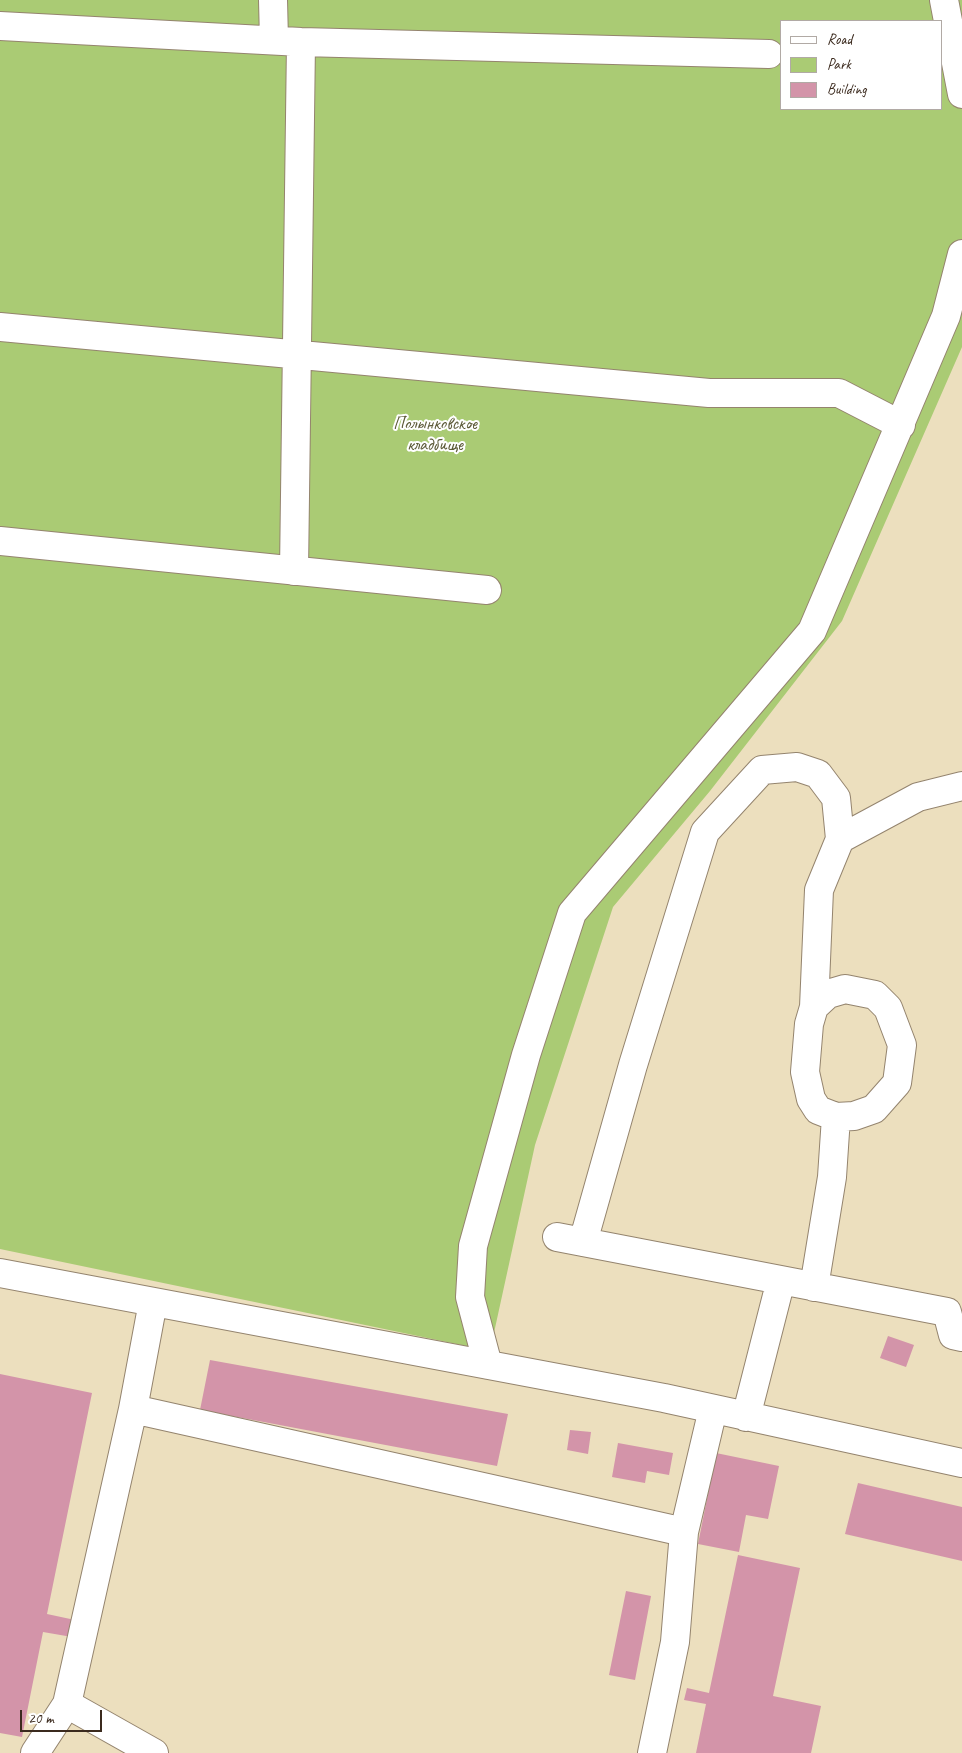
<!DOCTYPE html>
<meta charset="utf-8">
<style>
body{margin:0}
#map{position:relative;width:962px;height:1753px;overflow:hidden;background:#ecdfbe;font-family:Caveat,sans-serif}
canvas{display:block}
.legend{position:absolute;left:780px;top:20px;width:162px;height:90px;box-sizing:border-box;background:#fff;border:1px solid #b1aaa5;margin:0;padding:6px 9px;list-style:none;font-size:15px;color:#3b2a1e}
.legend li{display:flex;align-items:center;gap:10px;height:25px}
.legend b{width:25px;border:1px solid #b1aaa5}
.scale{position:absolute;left:20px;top:1710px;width:82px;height:22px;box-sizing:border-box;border:2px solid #3b2a1e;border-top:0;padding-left:6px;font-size:15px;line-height:18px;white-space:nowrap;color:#3b2a1e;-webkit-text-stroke:4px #fff;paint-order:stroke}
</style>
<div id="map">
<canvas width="962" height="1753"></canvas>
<ul class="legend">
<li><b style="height:6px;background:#fff"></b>Road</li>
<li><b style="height:14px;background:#aacb74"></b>Park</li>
<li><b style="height:14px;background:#d394a9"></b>Building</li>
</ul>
<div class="scale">20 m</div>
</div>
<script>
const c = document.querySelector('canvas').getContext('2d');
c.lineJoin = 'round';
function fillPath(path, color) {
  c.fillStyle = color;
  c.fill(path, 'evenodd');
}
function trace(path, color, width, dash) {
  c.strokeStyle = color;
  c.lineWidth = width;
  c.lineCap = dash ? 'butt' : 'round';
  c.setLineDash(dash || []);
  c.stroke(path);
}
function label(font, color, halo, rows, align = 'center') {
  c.font = font + ' Caveat,sans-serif';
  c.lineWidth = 4;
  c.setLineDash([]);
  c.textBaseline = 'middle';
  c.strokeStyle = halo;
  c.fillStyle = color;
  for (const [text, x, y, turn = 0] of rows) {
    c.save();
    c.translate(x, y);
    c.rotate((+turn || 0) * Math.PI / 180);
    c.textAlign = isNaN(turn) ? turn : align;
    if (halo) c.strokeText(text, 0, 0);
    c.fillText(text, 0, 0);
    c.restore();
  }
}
fillPath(new Path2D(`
 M0,0H962V347L842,621L710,791L613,907L535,1145L490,1351L0,1249ZM781,21H941V109H781Z`), '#aacb74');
fillPath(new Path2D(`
 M888,1336L914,1345L906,1367L880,1358Z
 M210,1360L508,1414L497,1466L200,1410Z
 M0,1374L92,1393L47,1614L75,1620L72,1637L43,1632L22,1737L0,1733Z
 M570,1430L591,1432L588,1454L567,1450Z
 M618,1443L673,1453L669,1475L647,1471L645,1483L612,1477Z
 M716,1453L779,1466L768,1519L746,1515L739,1552L698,1544Z
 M858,1483L962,1507V1561L845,1534Z
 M738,1555L800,1568L773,1696L821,1706L811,1753H696L706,1704L684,1700L687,1688L709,1693Z
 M626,1591L651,1596L635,1680L609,1675Z`), '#d394a9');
const minor = new Path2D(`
 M273,0L274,40
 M944,0L962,94
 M0,26L301,42L769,54
 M0,327L709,393H839L901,425
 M0,541L487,590
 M294,571L301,42
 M845,989L875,995L888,1008L902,1045L897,1083L874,1109L854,1116L836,1117L818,1110L811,1099L805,1072L809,1024L814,1007L828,994Z
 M814,1007L819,890L840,839L918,797L962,786
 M557,1237L947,1312L953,1335L962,1337
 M583,1242L633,1065L705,832L762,770L797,767L818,774L836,798L840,839
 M0,1273L664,1398L962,1463
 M814,1287L832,1177L836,1117
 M488,1365L470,1297L473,1246L526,1055L572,913L812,631L946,316L962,254
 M133,1409L153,1302
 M746,1417L781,1280
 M35,1753L67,1704
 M154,1753L67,1704L133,1409L684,1532
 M652,1753L675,1642L684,1532L713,1409`);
trace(minor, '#94846e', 30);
trace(minor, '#fff', 28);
label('18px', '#5c5a38', '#fff', [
 ["Полынковское",435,424],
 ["кладбище",435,445]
]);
</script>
